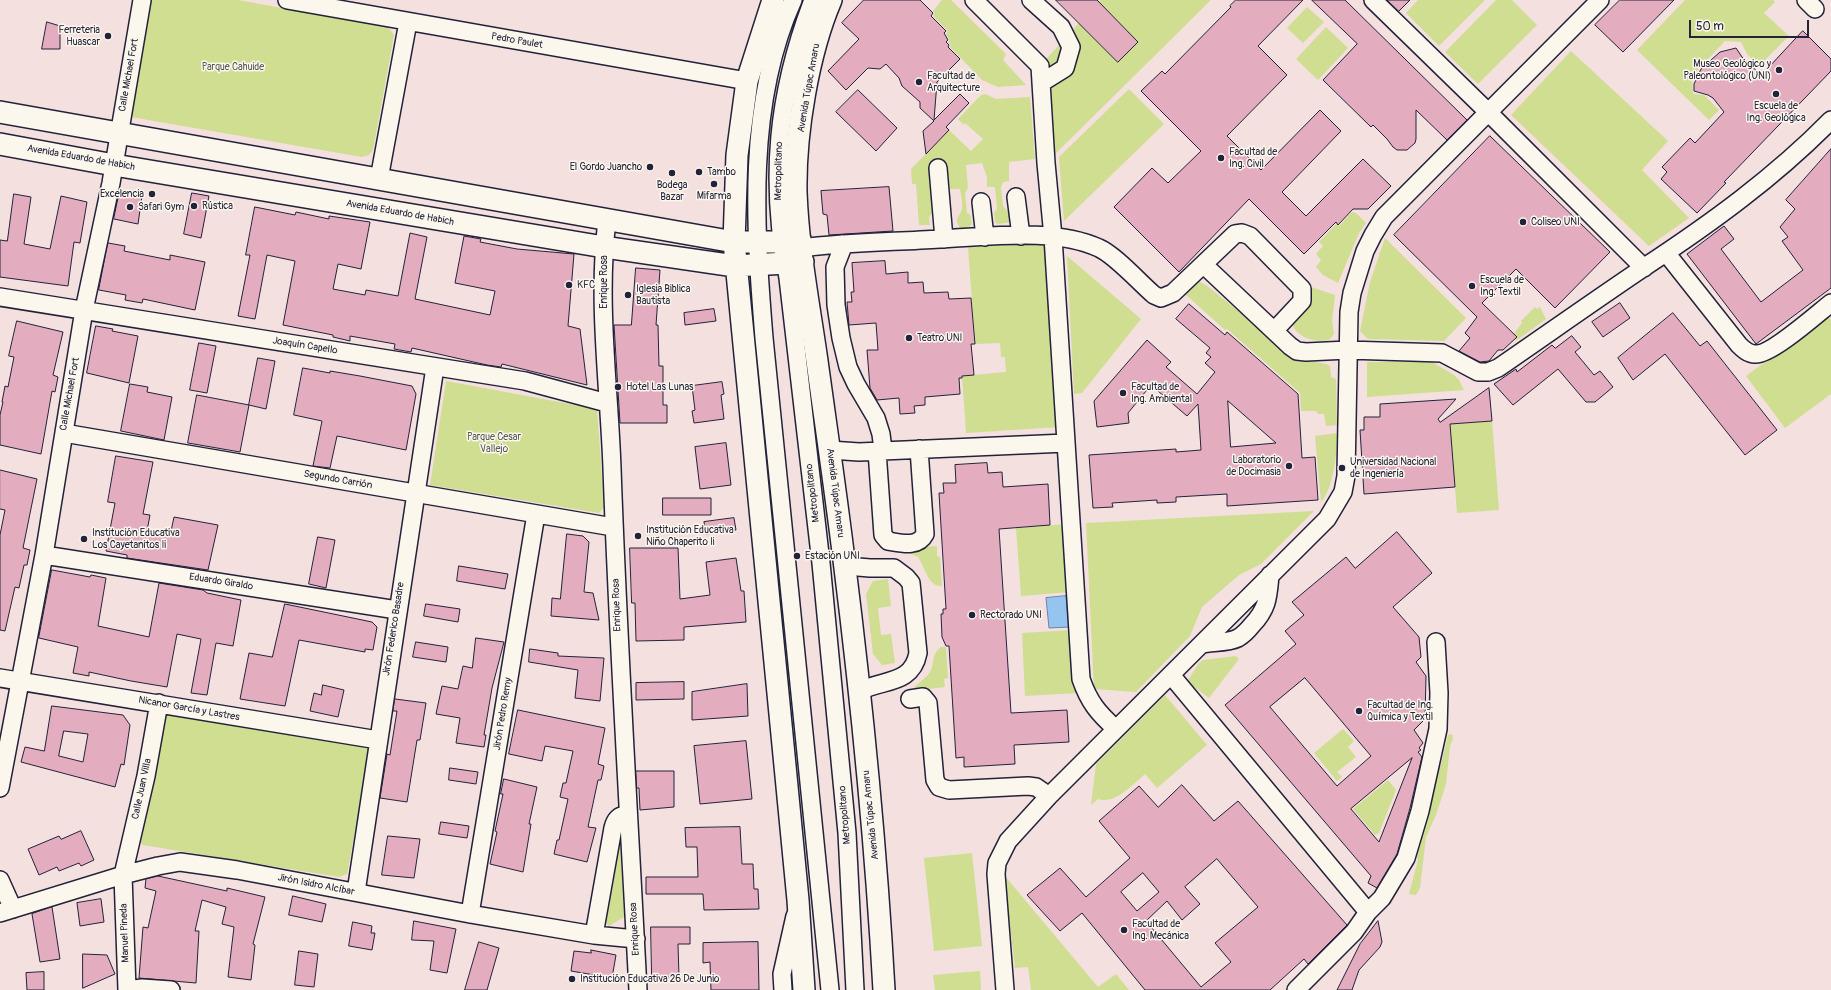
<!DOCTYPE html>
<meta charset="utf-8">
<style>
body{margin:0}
#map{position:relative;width:1831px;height:990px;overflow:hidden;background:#f4e0de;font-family:Pangolin,sans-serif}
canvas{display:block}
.scale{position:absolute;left:1689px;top:20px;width:120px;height:18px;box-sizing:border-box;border:2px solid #22223b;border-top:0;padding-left:5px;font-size:12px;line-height:14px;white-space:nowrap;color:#22223b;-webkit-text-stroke:3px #fbf7ec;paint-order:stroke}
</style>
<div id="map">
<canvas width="1831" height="990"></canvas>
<div class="scale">50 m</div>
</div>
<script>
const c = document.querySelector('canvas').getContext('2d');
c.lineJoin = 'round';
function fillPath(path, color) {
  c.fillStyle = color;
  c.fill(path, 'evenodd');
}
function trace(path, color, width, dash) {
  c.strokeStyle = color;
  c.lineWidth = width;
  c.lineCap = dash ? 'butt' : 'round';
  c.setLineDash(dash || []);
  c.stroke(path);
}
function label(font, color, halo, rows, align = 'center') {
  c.font = font + ' Pangolin,sans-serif';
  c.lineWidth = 3;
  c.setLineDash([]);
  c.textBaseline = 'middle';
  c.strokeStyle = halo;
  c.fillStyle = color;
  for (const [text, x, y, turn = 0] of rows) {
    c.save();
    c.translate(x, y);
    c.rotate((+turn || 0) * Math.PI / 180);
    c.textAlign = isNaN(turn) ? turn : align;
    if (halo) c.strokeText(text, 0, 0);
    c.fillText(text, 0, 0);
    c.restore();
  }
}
fillPath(new Path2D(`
 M146,0H238L388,27L394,35L373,150L369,155L362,157L131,117L128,111Z
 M942,0H951L1006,54L1003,60L1026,85L998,87L982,80L950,47L951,45L948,42L950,40L946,34L948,31L933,16L935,13L933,11Z
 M1101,0H1211L1046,163L1040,66L1079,23L1118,62L1138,42L1099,2Z
 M1418,0H1485L1439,46L1406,13Z
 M1496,0H1512L1537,25L1478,84L1445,52Z
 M1685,0H1773L1775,2L1764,13L1789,36L1759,66L1747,54L1741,42L1725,41L1692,76L1693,94L1704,95L1719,110L1709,120L1637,50Z
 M1307,7L1324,22L1303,43L1287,28Z
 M1326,27L1348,48L1318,80L1296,59Z
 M1571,51L1668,141L1642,170L1689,218L1649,246L1511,115Z
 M1129,89L1164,124L1064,221L1059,157Z
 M985,94L996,99L1030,97L1035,159L1009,162V181L1003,182L1001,187L1003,206L1014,219L1013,222L998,224L995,222L994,213L997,209L995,187H987V177L982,163L966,165L968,188L965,193L967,213L970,214L972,224L968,228L961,229C953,218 959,219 962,209C963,203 961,195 960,189H950L947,164L934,166V183L930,189L932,213L929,217L930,225H919L916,184H912L911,169L949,130L971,151L983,139L965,123L964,125L958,119L981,95Z
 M1352,212L1356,213L1366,223L1359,233L1338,283L1323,275L1316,267L1321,260L1316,254L1323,246L1319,242L1336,224L1339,226Z
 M1385,238L1466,318L1444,341L1368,339L1360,331L1370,282Z
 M1047,242L1060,427L966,433L962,376L1006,372L1005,357H1001L1000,343L975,344L968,247Z
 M1067,256L1141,319L1082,393L1074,394Z
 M1198,281L1206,285L1285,349L1305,360L1326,364L1330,366L1331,377L1336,379L1337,425L1326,426L1324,414H1318L1316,411H1301L1300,393L1227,329L1225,330L1185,294Z
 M1311,287L1335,295L1332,321L1334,334L1329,340C1316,343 1297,338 1292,324Z
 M1535,307L1537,309L1540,307L1546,319L1517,340L1515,339L1517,336L1514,333L1522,323L1521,321Z
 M1828,315L1831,320V394L1785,428L1746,376Z
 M1367,362H1432L1454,375L1459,380L1464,390L1367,397Z
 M446,381L597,409L604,507L599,513L430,485Z
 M1492,421L1499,510L1457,513L1450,424Z
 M1337,433C1337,452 1334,488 1321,502L1315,436Z
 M1314,511L1261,564L1239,575L1202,607L1190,636L1136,692L1094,689L1086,523Z
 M1068,524L1070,592L1021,596L1016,528Z
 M937,546V556L940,557L942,586C928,587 925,567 918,557L897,548Z
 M888,579L891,606L878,608L881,635L891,634L895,663L882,665L873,654L866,594L873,581Z
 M1073,630L1077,693L1025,696L1022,633Z
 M941,647H946L948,678L944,679L945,687L912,691C916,683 927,679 931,670C934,662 932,653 941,647Z
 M1236,656L1239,659L1209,698L1189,683L1188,680L1199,663L1203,660Z
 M1165,695L1207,745L1157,788L1145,774C1133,784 1115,805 1098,799L1091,805L1096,764Z
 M171,712L366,747L370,751L347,874L339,877L143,845L138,839L161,718Z
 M1343,729L1354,741L1348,747L1356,757L1337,772L1342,777L1337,781L1314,753Z
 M1452,734L1453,739L1450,746L1446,784L1436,815L1426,837L1420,888L1416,895L1409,894L1418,860L1413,848L1433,776L1441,765L1448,735Z
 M1388,780L1396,790L1379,833L1375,835L1353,809Z
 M620,840L624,917L609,926L604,921Z
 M972,853L982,946L934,951L924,858Z
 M1004,875L1098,987L1116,974L1129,990H1031L1028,967L1015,968Z
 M980,971L981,990H935L933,975Z`), '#cfde91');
const water = new Path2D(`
 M1066,596L1069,627L1049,628L1046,598Z`);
fillPath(water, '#96c4f1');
trace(water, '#6883a8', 1);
const building = new Path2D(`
 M864,0H920L933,13L931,16L946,31L944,33L948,40L946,42L949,45L948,47L960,59L937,82L934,120L960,94L969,103L946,127L949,130L926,154L923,131L934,121L920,108V102L902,86L899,78L886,64L880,69L868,68L846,90L828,71L859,39L842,23Z
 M1056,0H1097L1138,42L1118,62Z
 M1236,0H1303L1258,46L1287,75L1227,136L1261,170L1320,110L1341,131L1282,192L1306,216L1363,159L1391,186L1368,209H1353L1338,225L1336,222L1304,254L1249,199L1179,272L1114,207L1152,168L1168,183L1201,151L1141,91L1162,71L1165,74L1231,7L1230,6Z
 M1312,0H1345L1467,120L1447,140L1416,110V139L1415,143L1407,150H1397L1393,147L1387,139L1373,125L1371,127L1323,80L1357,44Z
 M1387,0H1410L1399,11Z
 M1620,0H1674L1623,52L1595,25Z
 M47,22L60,26V49H42Z
 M1803,31L1831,59V71L1724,182L1726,183L1697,213L1661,179L1667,172L1662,167L1690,138L1695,143L1724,112L1713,98L1708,95L1694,91V84L1701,69L1720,52L1736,48L1742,57L1761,75Z
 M858,90L897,128L876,151L836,112Z
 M1490,136L1610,252L1555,308L1516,269L1482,303L1517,337L1503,350H1498L1489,361L1480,362L1459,351L1470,338L1465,333L1477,317L1394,235Z
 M1831,149V288L1756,344L1687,254L1724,226L1734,239L1721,249L1761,302L1803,270L1782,241L1788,237L1780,227L1795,209L1786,200Z
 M889,187L893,231L829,235L827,215L823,214L821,191Z
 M120,190L142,196L138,224L114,219Z
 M192,193L209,196L201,238L184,234Z
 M14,194L31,197L24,244L50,249L61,196L87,202L80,243L74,242L68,286L0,277V240L7,241Z
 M255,207L295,215L296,212L329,219V216L370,222L361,269L338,264L333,289L365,295L366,290L398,296L410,233L427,237L415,299L490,315L495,291L455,283L464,236L481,239L480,242L517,249L574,254L568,326L580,329L587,385L502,364L501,367L487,365L412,348L411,352L394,349L395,344L350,336V341L333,337V335L283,325L295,261L267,255L255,319L238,316L250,255H246Z
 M108,243L125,246L124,251L170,260V255L205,262L195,310L143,299L142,303L125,300L126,295L99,290Z
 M885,261L886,274L908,272V283L923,282L924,293L948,292L949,299L971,298L975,344H971L974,375L962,376V378H959L960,394L925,397V405L914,406L915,413L900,414L899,398L877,400L870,388L867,350H878L876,323L849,325L847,302H852L851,292H854L852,263Z
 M636,268L660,270L656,325H658L659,366H663V405H667V423H620L614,325H631Z
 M1620,303L1630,318L1603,337L1592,322Z
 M1189,304L1225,335L1227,332L1298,394L1302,458L1315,457L1318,500L1227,506V494L1176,497V502L1157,503V500L1112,503L1113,507L1093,508L1089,455L1176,449V452L1201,450L1198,404L1187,416L1151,385L1128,413L1129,423L1097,427L1094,401L1147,340L1171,362L1166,367L1197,394L1215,372L1205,363L1211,357L1206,353L1210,348L1176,319ZM1228,401L1276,443L1231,447Z
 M714,309L716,321L685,325L684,313Z
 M1673,313L1700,346L1707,341L1777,430L1745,455L1665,354L1633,380L1618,358Z
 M17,321L63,332L53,375L58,377L55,392L52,391L41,454L0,445V415L3,402H2L5,386L8,387L14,357L9,356Z
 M96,326L113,329L112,331L138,336L129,383L87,373Z
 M1572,336L1581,347L1575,352L1594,375L1600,371L1613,387L1595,402H1586L1558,369L1513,405L1494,384L1516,369L1517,372L1552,345L1555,348Z
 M199,343L216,346L207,393L190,390Z
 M258,358L275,361L266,409L249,405Z
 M303,368L330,373V371L360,376L412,386L416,394L406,450L337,436L330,468L313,466L322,421L294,415Z
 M722,382L724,394L721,395L724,419L694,423L692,411L695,410L692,386Z
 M130,384L148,387L147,392L172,397L164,440L121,431Z
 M1489,388L1492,421L1450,424L1455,487L1364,494L1360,430H1364V417H1380V404L1456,399L1438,419L1440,422Z
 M197,395L249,405L240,452L188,443Z
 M726,443L731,485L700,489L695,447Z
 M116,456L153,462L143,514L150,515L147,531L170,536L174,517L218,525L208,570L127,558V555L106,551L115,503L108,502Z
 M987,463L988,473L1002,472L1003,487L1048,484L1050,525L999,529L1011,713L1067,710L1069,742L1014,745L1015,764L964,767V757L956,758L949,646H946L942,637L941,614H943V609H946L939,493H944L943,483H956L955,465Z
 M0,470L37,479L23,548L30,550L27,565H24L19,588L15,587L5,631L0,630V535L5,510L0,509Z
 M663,498H711V515H663Z
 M734,518L736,530L706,534L704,522Z
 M1397,532L1432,573L1393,607L1419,637L1421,657L1416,662L1426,676L1425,719L1414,730L1423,743L1419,748L1421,750L1418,752L1422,757L1410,808L1397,854L1377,888L1368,883L1371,876L1225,705L1296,644L1285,631L1304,615L1292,602L1346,557L1355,568ZM1305,678L1371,756L1337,786L1270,707ZM1412,758L1379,842L1351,809Z
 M567,534L583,536L589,542L584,592L593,593L599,620L551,616L552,598L560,599Z
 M318,537L335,540L326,588L309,584Z
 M630,548H678L680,599L710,595L706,562L736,558L741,591H744L746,622L684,627V640L636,641L635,603H632Z
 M459,566L508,574L505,589L457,581Z
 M52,570L90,577L91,575L106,578L98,626L149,637L159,583L203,590L207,593L241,600L233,646L216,643L207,695L191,693L201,639L177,634L167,687L131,681L89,672V676L73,673L78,647L39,638Z
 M285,604L372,622L377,627L373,650L365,649V652L299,640L285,706L240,699L249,653L272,657Z
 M426,604L460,609L458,622L424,616Z
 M476,638L504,642L492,688L484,735H486L484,747L456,743L460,718L436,714L442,686L458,689L463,666L472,668Z
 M416,642L448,647L446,662L413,657Z
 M530,649L558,653V656L604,658L600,701L575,698L578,670L529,662Z
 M684,682V699L636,700V683Z
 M747,684L748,716L692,720V692Z
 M323,685L344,690L338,717L310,711L314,693L321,695Z
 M395,699L426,703L420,740H417L407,802L380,798L387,754L390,755L397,711H393Z
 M52,706L123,715L130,725L124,765L121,764L115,787L21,762L25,747L44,751ZM64,731L88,734L83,762L59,756Z
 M518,710L605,728L598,764L604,766L601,780H598L588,827L596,828L587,862L554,854L557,840H559L568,799L560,797L563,783H566L573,751L545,746L542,761L509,754Z
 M746,741L752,799L700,804L694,746Z
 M450,768L478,772L476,784L449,780Z
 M636,771H674V807L640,810L639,788H637Z
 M504,779L537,787L529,824H531L523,872L490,864L497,832L495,831L503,794H501Z
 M1182,785L1214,821L1238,801L1347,925L1308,964L1304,959L1270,990H1145L1082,913L1060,931L1027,895L1060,868L1086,897L1130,858L1099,821L1139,786L1158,807ZM1217,859L1258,907L1215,943L1231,962L1201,987L1146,921L1167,901L1182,920L1200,904L1185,887ZM1143,873L1159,892L1137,911L1121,892Z
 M441,822L469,826L467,838L439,834Z
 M740,827L742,864H753L754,889H758L759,909L704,910L703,894H646V877H698L697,847H686L685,828Z
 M81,831L94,860L81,866L79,863L59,871L57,867L39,875L28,849L59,836L61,839Z
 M388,836L420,839L414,878L382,875Z
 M158,876L227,891V888L265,897L253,944L255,945L251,980L228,977L234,927L222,924L226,907L202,900L195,931H199L196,983L139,978L143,927L148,928L156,891L145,888L146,879Z
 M293,896L326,904L322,922L289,915Z
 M101,899L104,922L80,926L77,903Z
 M52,907L60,959L40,962L32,914Z
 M414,921L456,929L447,973L430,970L434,941L412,940Z
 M1378,921L1382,942L1380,947L1359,970L1352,990H1337L1360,944Z
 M353,922L372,926L371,933H375L372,950L349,946Z
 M651,927H690V944H678L679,977H652Z
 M479,942L499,948L487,990H465Z
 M758,942L759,990H711L710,962L703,963V943Z
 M591,950L616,955L612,978L571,971L574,951L591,953Z
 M299,951L318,954L314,987L295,985Z
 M83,954L107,955L115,974L83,988Z
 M44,972V990H27L26,973Z`);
fillPath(building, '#e4acbf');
trace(building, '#22223b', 1);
const minor = new Path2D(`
 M287,0L747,81
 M793,0C746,104 755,227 764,338L830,990
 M813,0C777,94 769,179 788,278L821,563L847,833L855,990
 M974,0L1040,66L1046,163L1053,237L1081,679C1089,702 1098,713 1116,729
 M1031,0L1061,27L1071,47L1065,68L1041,83
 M1373,0L1489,113L1644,268
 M1806,0L1815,9
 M938,168L944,239
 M379,179L408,22
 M1016,197L1021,236
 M981,202L985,237
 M607,220C597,303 609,385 612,468C618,642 629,816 638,990
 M842,244V249L835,267L836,305L841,338L848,367L856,384L876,418L881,434L883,450
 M801,248C847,242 894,242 940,239C988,237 1054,227 1099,248C1115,255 1140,283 1154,295L1161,298L1173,293L1235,234L1242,233L1250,236L1302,289V301L1274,331
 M1667,254L1739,345C1743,349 1748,354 1755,354C1770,356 1817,314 1831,303
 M1204,265L1290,346L1297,351L1306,352L1348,350L1442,353L1478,372H1488L1498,368C1546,335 1594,301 1643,268C1710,224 1775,177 1831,120
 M0,297L525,381L607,403
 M64,433L613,527
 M830,450L859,452L1066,443
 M877,451L883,535L888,541C901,543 918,548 925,534L919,449
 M44,555L397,610
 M844,562L858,567L870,568H894L906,577L911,583L918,653C912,685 883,679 860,691
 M1202,644C1213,642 1228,643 1238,638C1243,635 1248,630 1252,625C1268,608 1268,597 1270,575
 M1171,675L1368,912
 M0,678L378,740
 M910,699L923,697L928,703L935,780L939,787L949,790L1028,786L1036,787L1049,796
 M0,788L44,555L84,310L111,183L142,0
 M0,880L13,909
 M356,892L435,367
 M0,913L123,875L158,866L180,862L237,870L470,914L594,935L636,939
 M470,914L536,514
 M594,935L613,828C615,820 619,814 628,816
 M127,990L123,875L146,776L159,703
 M127,990L142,988L171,990
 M783,990L782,974L795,916
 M1005,990L996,874L997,863L1008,841L1049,796L1327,519L1343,492L1346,476L1349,312L1352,293L1365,251L1373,235L1384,217L1600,0
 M1296,990L1354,932L1368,912L1382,898L1406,858L1420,811L1438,729L1439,693L1436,642`);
const major = new Path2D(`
 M773,0L747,81L737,155L734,242L777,683L798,900L804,990
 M831,0C808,54 795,133 796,192C798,248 809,305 817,361C826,427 836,494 844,560C862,703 876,846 884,990
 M0,112L734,242H781L800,239
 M0,144L114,165L604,247L735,266L803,262`);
trace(minor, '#22223b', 20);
trace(major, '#22223b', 24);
trace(minor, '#fbf7ec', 17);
trace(major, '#fbf7ec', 21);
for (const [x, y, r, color] of [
 [108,36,4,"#22223b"],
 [1779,70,4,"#22223b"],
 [919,82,4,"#22223b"],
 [1776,94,4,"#22223b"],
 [1221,158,4,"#22223b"],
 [650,167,4,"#22223b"],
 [699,172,4,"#22223b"],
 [672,173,4,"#22223b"],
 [714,184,4,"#22223b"],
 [152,194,4,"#22223b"],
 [194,206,4,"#22223b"],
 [130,207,4,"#22223b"],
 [1523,222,4,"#22223b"],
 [569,285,4,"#22223b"],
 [1472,286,4,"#22223b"],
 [628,295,4,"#22223b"],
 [909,338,4,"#22223b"],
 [618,387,4,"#22223b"],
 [1123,393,4,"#22223b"],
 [1289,466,4,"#22223b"],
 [1342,468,4,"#22223b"],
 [638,536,4,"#22223b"],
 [84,539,4,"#22223b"],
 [797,556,4,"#22223b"],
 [972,615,4,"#22223b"],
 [1359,711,4,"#22223b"],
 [1124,930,4,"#22223b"],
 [572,979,4,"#22223b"]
]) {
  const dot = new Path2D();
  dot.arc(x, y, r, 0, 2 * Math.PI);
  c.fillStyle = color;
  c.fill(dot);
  trace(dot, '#fbf7ec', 1.5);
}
label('10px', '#22223b', '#fbf7ec', [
 ["Ferreteria",100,30,"right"],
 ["Huascar",100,42,"right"],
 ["Museo Geológico y",1771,64,"right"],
 ["Paleontológico (UNI)",1771,76,"right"],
 ["Facultad de",927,76],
 ["Arquitecture",927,88],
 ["Escuela de",1776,106,"center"],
 ["Ing. Geológica",1776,118,"center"],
 ["Facultad de",1229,152],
 ["Ing. Civil",1229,164],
 ["El Gordo Juancho",642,167,"right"],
 ["Tambo",707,172],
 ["Bodega",672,185,"center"],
 ["Bazar",672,197,"center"],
 ["Excelencia",144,194,"right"],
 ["Mifarma",714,196,"center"],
 ["Rústica",202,206],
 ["Safari Gym",138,207],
 ["Coliseo UNI",1531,222],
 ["Escuela de",1480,280],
 ["Ing. Textil",1480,292],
 ["KFC",577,285],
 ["Iglesia Biblica",636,289],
 ["Bautista",636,301],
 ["Teatro UNI",917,338],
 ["Hotel Las Lunas",626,387],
 ["Facultad de",1131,387],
 ["Ing. Ambiental",1131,399],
 ["Laboratorio",1281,460,"right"],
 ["de Docimasia",1281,472,"right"],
 ["Universidad Nacional",1350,462],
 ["de Ingeniería",1350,474],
 ["Institución Educativa",646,530],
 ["Niño Chaperito Ii",646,542],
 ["Institución Educativa",92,533],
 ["Los Cayetanitos Ii",92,545],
 ["Estación UNI",805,556],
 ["Rectorado UNI",980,615],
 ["Facultad de Ing.",1367,705],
 ["Química y Textil",1367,717],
 ["Facultad de",1132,924],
 ["Ing. Mecánica",1132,936],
 ["Institución Educativa 26 De Junio",580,979]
], 'left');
label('10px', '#22223b', '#fbf7ec', [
 ["Pedro Paulet",517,41,10],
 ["Calle Michael Fort",129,75,-80],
 ["Avenida Túpac Amaru",809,88,-80],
 ["Avenida Eduardo de Habich",81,158,10],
 ["Metropolitano",779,171,-89],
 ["Avenida Eduardo de Habich",400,213,10],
 ["Enrique Rosa",604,282,-90],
 ["Joaquín Capello",305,346,9],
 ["Calle Michael Fort",70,394,-80],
 ["Segundo Carrión",338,480,10],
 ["Metropolitano",813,493,-97],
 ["Avenida Túpac Amaru",835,493,83],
 ["Eduardo Giraldo",221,582,9],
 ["Enrique Rosa",617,605,-92],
 ["Jirón Federico Basadre",394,629,-81],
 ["Nicanor García y Lastres",189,709,10],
 ["Jirón Pedro Remy",503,714,-81],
 ["Calle Juan Villa",142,789,-78],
 ["Metropolitano",845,815,-95],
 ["Avenida Túpac Amaru",871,815,-96],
 ["Jirón Isidro Alcíbar",316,885,11],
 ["Enrique Rosa",635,929,-93],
 ["Manuel Pineda",125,933,-92]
]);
label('10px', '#565a55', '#fbf7ec', [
 ["Parque Cahuide",233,67],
 ["Parque Cesar",494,437],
 ["Vallejo",494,449]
]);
</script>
